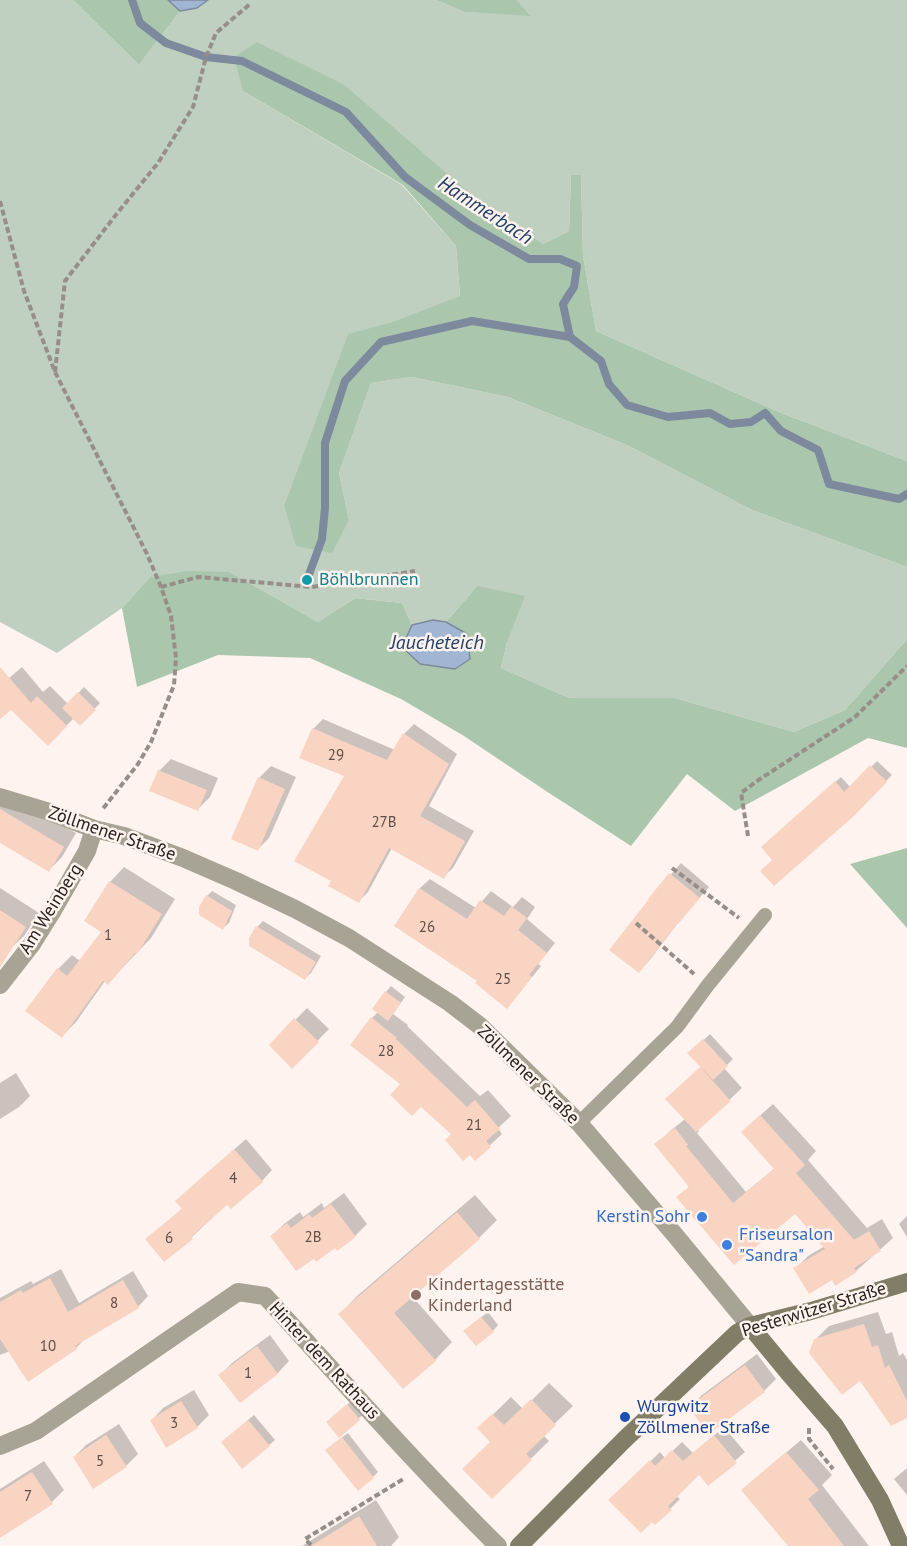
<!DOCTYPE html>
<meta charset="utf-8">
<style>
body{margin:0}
canvas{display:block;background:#fef3ee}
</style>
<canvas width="907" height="1546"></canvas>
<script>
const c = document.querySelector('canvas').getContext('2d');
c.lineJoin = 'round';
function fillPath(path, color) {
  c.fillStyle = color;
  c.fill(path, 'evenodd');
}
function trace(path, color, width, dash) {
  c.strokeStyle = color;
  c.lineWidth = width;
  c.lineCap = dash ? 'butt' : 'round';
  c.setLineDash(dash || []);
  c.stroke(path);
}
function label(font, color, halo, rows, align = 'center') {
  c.font = font + ' "PT Sans",sans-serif';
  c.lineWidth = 5;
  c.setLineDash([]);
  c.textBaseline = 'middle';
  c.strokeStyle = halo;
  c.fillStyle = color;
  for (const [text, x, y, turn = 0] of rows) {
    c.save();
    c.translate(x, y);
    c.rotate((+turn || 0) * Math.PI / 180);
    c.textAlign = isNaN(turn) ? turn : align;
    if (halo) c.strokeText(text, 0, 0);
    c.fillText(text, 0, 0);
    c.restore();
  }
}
fillPath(new Path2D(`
 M0,0H73L139,65L180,11L197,8L208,0H436L464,12L530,15L517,0H907V461L779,412L596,331L583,255L581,175H571L569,231L543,244L472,195L243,91L402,185L456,246L460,297L392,322L348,335L284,505L349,520L339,473L371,383L412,377L508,397L629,446L752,510L907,567V639L845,710L794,732L675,698H569L501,668L507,642L477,586L446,622L433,620L412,625L402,603L355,598L318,622L230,572L150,577L122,608L57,653L0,622Z`), '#bfd0c1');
fillPath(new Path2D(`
 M73,0H168L180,11L139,65Z
 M436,0H517L531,16L464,12Z
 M257,42L343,84L472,195L543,244L569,231L571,175H581L583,255L596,331L779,412L907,461V567L752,510L629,446L508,397L412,377L371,383L339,473L349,520L332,553L296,546L284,505L348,334L392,322L460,296L456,246L403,185L243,91L234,57Z
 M188,571L230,572L318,622L355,598L402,603L412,625L402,647L467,635L446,622L477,586L525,596L507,642L501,668L569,698H675L794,732L845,710L907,639V748L868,738L735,811L687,774L631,846L546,791L464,736L401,699L310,658L218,655L137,687L122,608L150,577Z
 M907,848V928L850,864Z`), '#aac7ad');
const water = new Path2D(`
 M168,0H208L197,8L180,11Z
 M433,620L446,622L467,634L470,659L455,669L420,664L402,647L412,625Z`);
fillPath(water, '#a1b6d3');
trace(water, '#7d899c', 1.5);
fillPath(new Path2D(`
 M22,667L43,692L50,686L68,704L84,687L100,703L80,724L74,718L48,744L11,707L0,717V686Z
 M323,719L395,750L404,734L414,724L457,754L429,806L474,831L453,868L443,877L392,848L368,892L359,901L333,881L346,776L313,729Z
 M171,759L218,778L210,797L198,809L159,771Z
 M877,761L892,775L853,814L774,859L768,841L841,777L851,788Z
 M271,766L296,777L269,838L258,849L259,778Z
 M0,793L18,799L76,833L62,857L49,870L0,841Z
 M681,863L709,887L681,919L649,961L639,971L650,898Z
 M124,867L175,899L151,938L108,983L105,981L76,1022L62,1036L58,969L72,955L80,961L103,932L86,921L110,882Z
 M430,879L476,908L491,891L513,907L522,897L535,907L527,919L555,943L538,964L541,966L516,997L507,1007L479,980L396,926L420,888Z
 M0,888L39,913L24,936L10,949L0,942Z
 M212,891L236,905L229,923L223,928L207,896Z
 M263,921L321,956L311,973L305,978L250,938L257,927Z
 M391,986L405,997L393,1014L408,1025L407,1026L480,1096L488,1090L511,1116L498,1128L502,1134L475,1159L403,1083L372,1018L378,1012L386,992Z
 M307,1008L329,1029L292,1067L271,1045Z
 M710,1034L733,1059L724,1068L742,1088L698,1129L699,1131L697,1133L746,1192L775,1168L755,1120L773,1104L816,1151L808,1160L867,1228L882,1219L893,1238L856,1271L795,1269L808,1256L825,1246L795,1211L678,1197L690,1186L656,1145L669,1132L685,1119L679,1087L702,1067L690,1053Z
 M16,1073L30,1096L19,1107L0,1119V1083Z
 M246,1139L272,1170L262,1181L228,1203L192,1237L164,1260L158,1229L183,1208L188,1190Z
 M344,1193L367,1224L355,1236L314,1257L272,1236L284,1224L300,1212L303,1217L322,1203L324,1208Z
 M475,1195L497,1220L479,1238L412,1296L452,1342L435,1360L340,1314L357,1296Z
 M907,1216V1237L899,1224Z
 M61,1269L79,1303L133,1271L148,1296L138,1307L86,1338L76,1348L10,1351L0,1355V1298L31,1281L33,1284Z
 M488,1312L498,1325L493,1331L471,1325Z
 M878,1312L886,1334L892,1332L899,1356L903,1353L907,1360V1416L860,1379L815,1340L829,1326Z
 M270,1335L289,1361L278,1373L240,1401L220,1375L232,1363Z
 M757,1354L776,1379L764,1391L690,1407L702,1395Z
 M549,1383L573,1406L543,1435L549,1441L492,1497V1442L479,1428L511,1397L523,1409Z
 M194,1390L209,1415L197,1427L152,1420L163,1408Z
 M353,1400L365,1413L339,1436L333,1416Z
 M254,1415L275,1440L243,1467L228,1437Z
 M119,1424L138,1454L126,1466L74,1457L86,1445Z
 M724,1427L745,1452L708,1484L699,1473L676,1496L680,1499L663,1516L611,1500L660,1452L665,1458L682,1442L693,1453Z
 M348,1433L378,1472L373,1477L333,1444Z
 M801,1440L832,1475L822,1485L869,1546H790L757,1477Z
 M44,1461L64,1490L52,1502L0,1536V1489Z
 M907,1468V1495L894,1479Z
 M376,1500L399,1537L391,1546H302Z`), '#0003');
trace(new Path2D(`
 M132,0L140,23L166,43L206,57L242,61L346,112L405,177L470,225L529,259H560L577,266L574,287L563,304L570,337L601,361L609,384L627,405L668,417L710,413L730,424L751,422L765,413L781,431L818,450L829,484L899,499L907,494
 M307,580L322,539L325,508V443L345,381L381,342L472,321L570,337`), '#7d899c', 8);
fillPath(new Path2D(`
 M0,667L31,703L37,696L67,726L48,746L11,710L0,719Z
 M78,692L96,710L80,726L62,708Z
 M312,728L387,760L403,733L449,764L420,816L465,841L444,879L389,848L359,903L328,886L331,881L294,861L344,776L299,758Z
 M870,765L887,782L854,816L774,886L760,871L772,860L761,847L835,781L844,792Z
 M158,770L207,790L198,811L149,791Z
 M258,777L285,789L258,851L231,839Z
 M0,809L64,847L49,872L0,843Z
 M669,873L700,898L678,924H677L639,973L609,950L649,899H648Z
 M109,881L162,914L137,954L135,953L108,985L103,981L62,1038L25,1011L57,968L67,976L101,932L84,921Z
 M419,888L467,919L480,900L504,916L511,906L527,918L518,930L547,953L529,975L532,977L507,1009L475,983L477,981L394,926Z
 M206,895L232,911L223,930L199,915V907Z
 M0,910L26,927L0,967Z
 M256,926L316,962L305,980L249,946V938Z
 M385,991L401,1003L388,1021L372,1009Z
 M371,1017L397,1038L396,1039L467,1107L475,1100L500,1129L486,1141L491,1147L475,1161L470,1155L463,1161L445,1140L451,1134L421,1107L412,1116L390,1095L400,1084L350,1045Z
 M294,1018L319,1042L292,1069L269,1045Z
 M703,1039L728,1066L713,1080L687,1053Z
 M700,1067L731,1101L696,1132L665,1099Z
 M760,1115L805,1165L796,1173L854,1240L869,1231L881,1251L854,1268L857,1272L835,1286L832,1280L809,1294L793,1268L825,1249L795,1214L734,1265L676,1197L689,1187L654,1144L675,1128L688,1145L686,1146L733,1203L774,1169L741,1132Z
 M234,1149L263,1182L231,1209L227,1205L191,1237L193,1239L164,1262L145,1239L182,1209L175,1201Z
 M331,1204L356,1237L337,1251L335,1248L316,1262L314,1259L296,1271L270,1236L287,1223L291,1228L309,1214L312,1218Z
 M457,1212L480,1239L394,1313L436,1361L403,1389L338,1314Z
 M50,1278L68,1312L123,1280L139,1308L75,1346L77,1349L28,1382L0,1339V1302L21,1290L23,1293Z
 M481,1317L494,1332L476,1346L463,1331Z
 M864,1324L872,1347L878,1345L885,1368L889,1365L907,1401V1418L891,1426L860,1381L842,1395L809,1353L814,1339Z
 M257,1346L278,1374L240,1403L218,1375Z
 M745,1365L765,1392L709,1434L688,1407Z
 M531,1399L556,1425L526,1454L532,1460L492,1499L462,1469L490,1442L477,1428L492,1414L504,1425Z
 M181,1401L198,1428L166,1448L150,1420Z
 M347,1404L360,1420L339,1438L326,1422Z
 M248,1420L270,1446L242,1469L221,1442Z
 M106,1435L127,1467L93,1489L73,1457Z
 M714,1435L737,1463L708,1486L699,1475L668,1506L672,1510L655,1525L652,1522L641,1533L608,1500L650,1460L655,1466L672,1450L683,1461Z
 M342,1437L374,1478L358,1491L325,1450Z
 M786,1452L819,1490L808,1499L844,1546H788L741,1490Z
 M32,1472L53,1504L0,1538V1492Z
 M359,1516L377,1546H311Z`), '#fad4c3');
trace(new Path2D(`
 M0,201L24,291L55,372L147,554L161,587L171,616L176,658L174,685L151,742L138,764L102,810
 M55,372L65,281L115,216L158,163L193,107L206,57L216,33L250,4
 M161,587L198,577L312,587L415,571
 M748,836L741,793L757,781L855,717L907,666
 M672,868L739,918
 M636,923L694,974
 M809,1428V1439L833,1469
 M311,1545L305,1539L405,1478`), '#988e89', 4, [6, 3]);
trace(new Path2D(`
 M579,1123L677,1027L708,985L765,915`), '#a8a495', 14);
trace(new Path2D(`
 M0,797L50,812L94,829L124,836L183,858L236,881L295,909L349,938L450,1003L480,1026L579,1123L675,1235L750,1326
 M0,985L32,944L52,912L87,851L94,829
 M0,1446L36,1431L238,1292L265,1296C342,1380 417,1466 498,1546`), '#a8a495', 18);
trace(new Path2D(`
 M750,1326L788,1372L835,1426L880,1500L901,1546
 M519,1546L624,1440L737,1333L750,1326L811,1311L907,1282`), '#827d67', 18);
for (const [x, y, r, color] of [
 [307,580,6,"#0f9aa8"],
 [702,1217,6,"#3f7fe0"],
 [727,1245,6,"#3f7fe0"],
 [416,1295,6,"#8d6e63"],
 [625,1417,6,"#1a4fb4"]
]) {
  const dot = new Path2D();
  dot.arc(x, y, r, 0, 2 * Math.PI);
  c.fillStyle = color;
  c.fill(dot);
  trace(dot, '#fef3ee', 2);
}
label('15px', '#5e4d46', null, [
 ["29",336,756],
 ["27B",384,823],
 ["26",427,928],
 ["1",108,936],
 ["25",503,980],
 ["28",386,1052],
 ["21",474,1126],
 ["4",233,1179],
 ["2B",313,1238],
 ["6",169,1239],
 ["8",114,1304],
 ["10",48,1347],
 ["1",248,1374],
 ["3",174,1424],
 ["5",100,1462],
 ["7",28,1497]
]);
label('18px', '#0d838f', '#fef3ee', [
 ["Böhlbrunnen",319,580]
], 'left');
label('18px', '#2a201c', '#fef3ee', [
 ["Zöllmener Straße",112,834,19],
 ["Am Weinberg",51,909,-58],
 ["Zöllmener Straße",528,1075,44],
 ["Pesterwitzer Straße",814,1310,-17],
 ["Hinter dem Rathaus",324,1361,47]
]);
label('18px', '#366cbe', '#fef3ee', [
 ["Kerstin Sohr",690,1217],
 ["Friseursalon",739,1235,"left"],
 ["\"Sandra\"",739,1256,"left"]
], 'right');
label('18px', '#785e54', '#fef3ee', [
 ["Kindertagesstätte",428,1285],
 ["Kinderland",428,1306]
], 'left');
label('18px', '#164399', '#fef3ee', [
 ["Wurgwitz",637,1407],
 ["Zöllmener Straße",637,1428]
], 'left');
label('italic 20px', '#203f66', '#fef3ee', [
 ["Hammerbach",485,211,33],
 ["Jaucheteich",437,643]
]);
</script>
